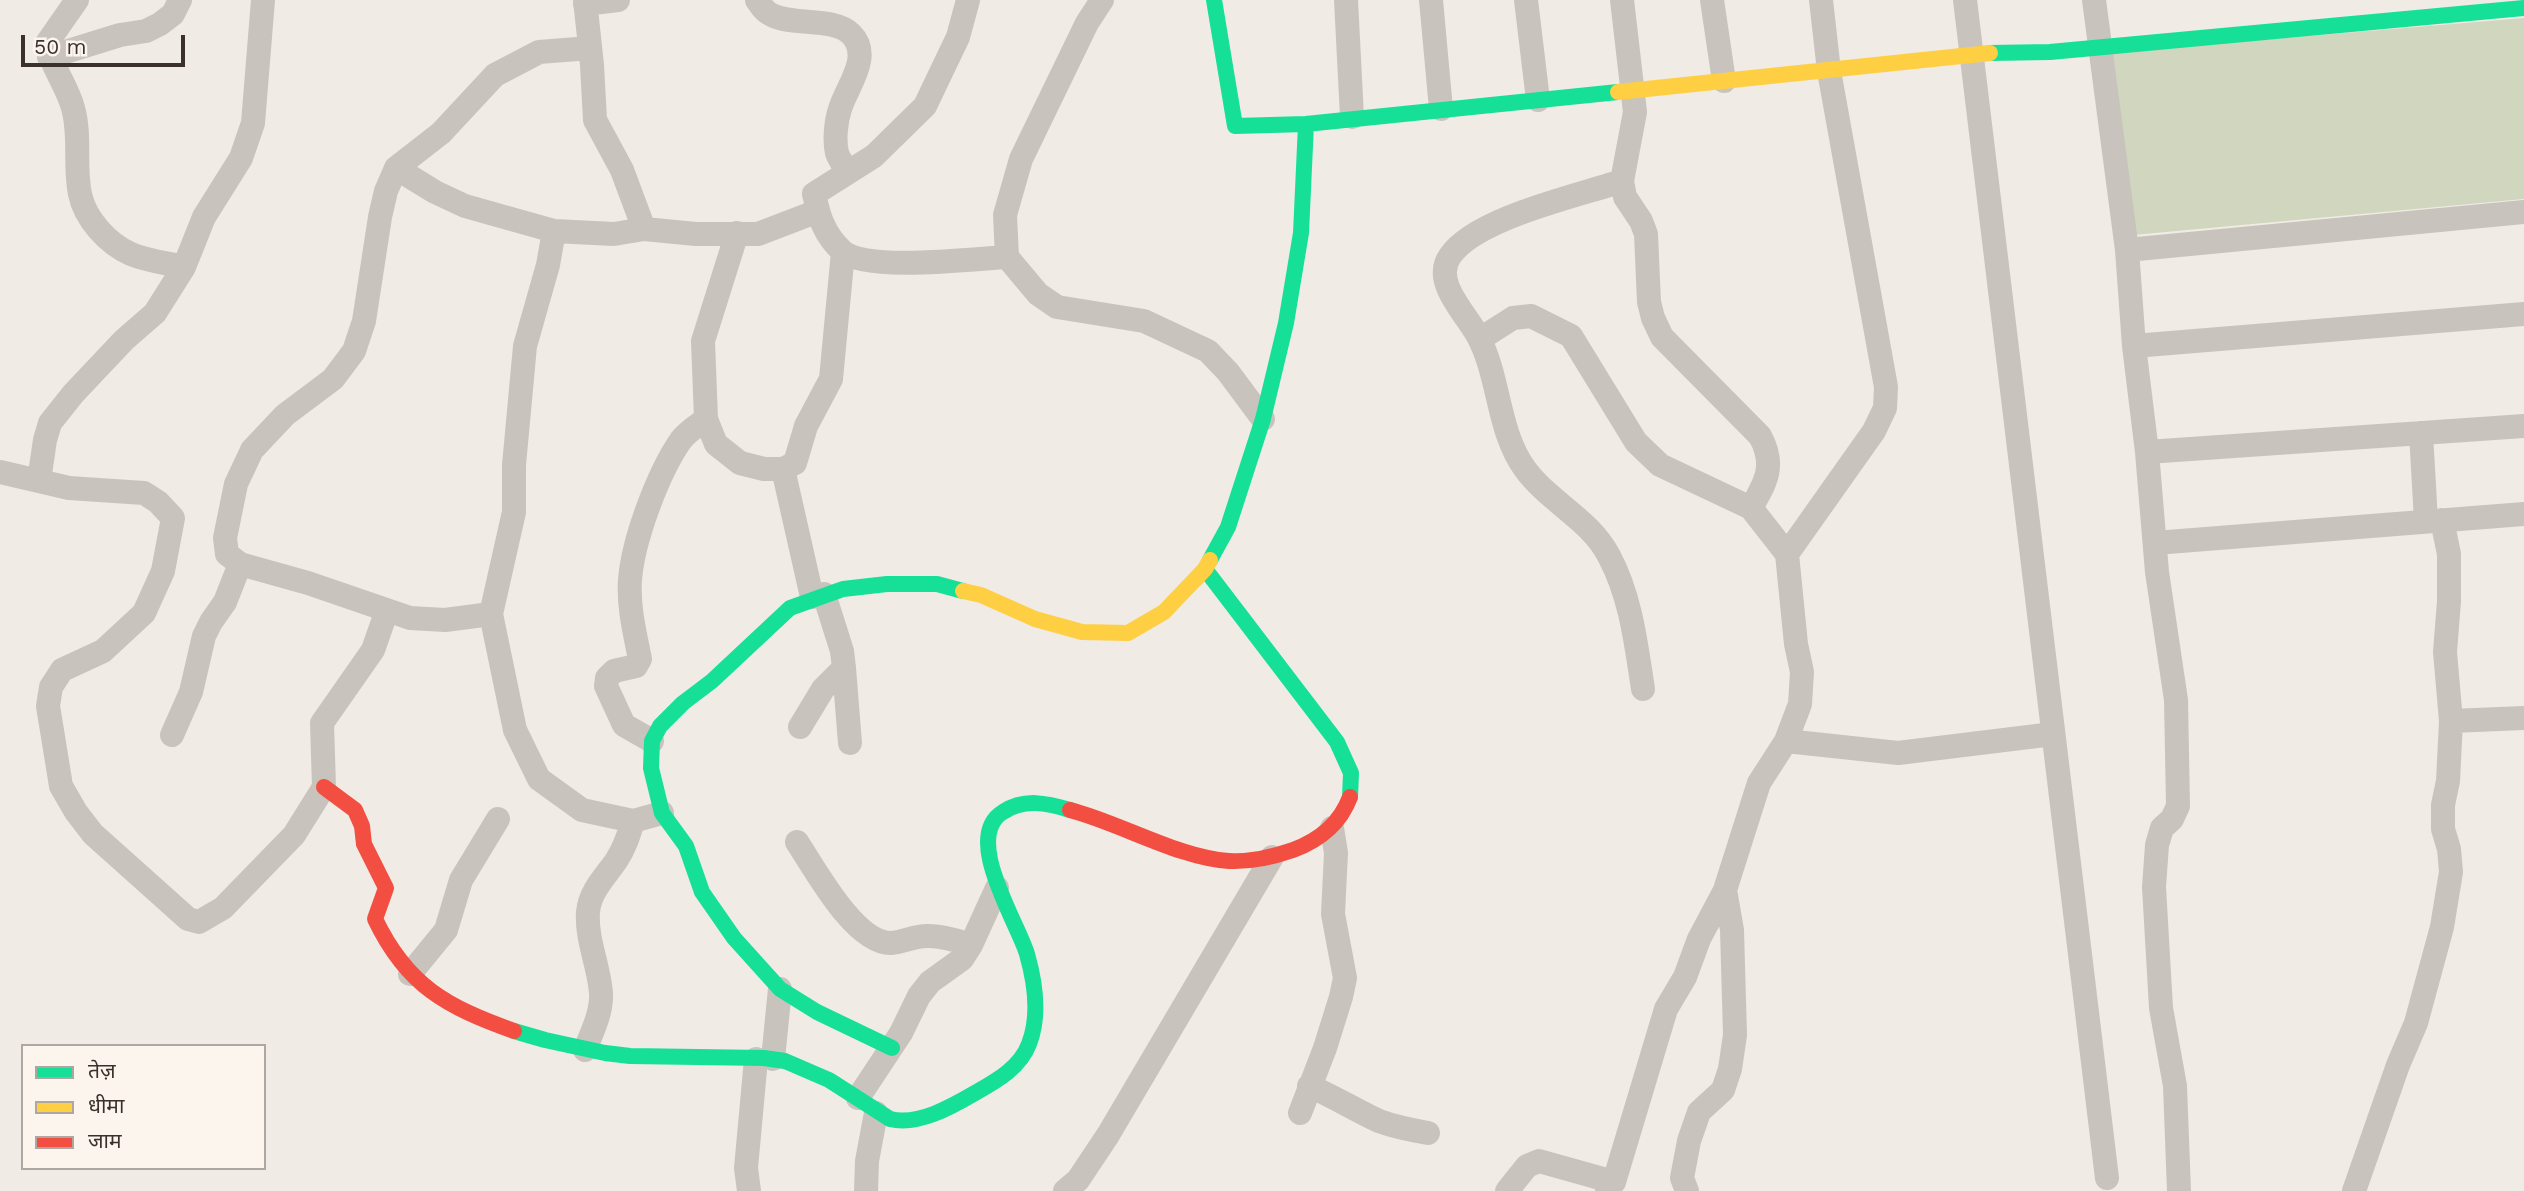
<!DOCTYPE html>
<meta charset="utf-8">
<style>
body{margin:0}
#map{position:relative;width:2524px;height:1191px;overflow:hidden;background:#f0ebe5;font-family:"Work Sans","Noto Sans Devanagari",sans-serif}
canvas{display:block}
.legend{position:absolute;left:21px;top:1044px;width:245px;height:126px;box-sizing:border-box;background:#fbf5ee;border:2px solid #aea6a0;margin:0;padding:9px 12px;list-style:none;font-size:21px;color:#3b302b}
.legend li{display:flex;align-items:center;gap:14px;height:35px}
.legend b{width:35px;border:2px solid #aea6a0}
.scale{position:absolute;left:21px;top:35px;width:164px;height:32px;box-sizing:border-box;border:4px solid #3b302b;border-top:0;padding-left:9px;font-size:21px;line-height:24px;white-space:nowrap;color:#3b302b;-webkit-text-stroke:5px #fbf5ee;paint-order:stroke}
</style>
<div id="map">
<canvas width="2524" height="1191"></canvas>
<ul class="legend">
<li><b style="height:9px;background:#16e098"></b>तेज़</li>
<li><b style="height:9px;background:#ffcf43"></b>धीमा</li>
<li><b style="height:9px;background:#f24e42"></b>जाम</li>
</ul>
<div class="scale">50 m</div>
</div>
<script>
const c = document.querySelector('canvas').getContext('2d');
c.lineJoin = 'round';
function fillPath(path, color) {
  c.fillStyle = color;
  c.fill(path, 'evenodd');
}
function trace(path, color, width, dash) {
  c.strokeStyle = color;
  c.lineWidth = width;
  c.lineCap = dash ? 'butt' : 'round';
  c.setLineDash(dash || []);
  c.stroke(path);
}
fillPath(new Path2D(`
 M2524,18V199L2133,235L2106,53Z`), '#d1d6bf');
trace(new Path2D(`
 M77,0L47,43C51,67 67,85 73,108C81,136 74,166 80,194C85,219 108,244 131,254C147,261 167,263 184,267
 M585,0L592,65L595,120L622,170L644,229
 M757,0C761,6 765,12 772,15C793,26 834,17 851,34C873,56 847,86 840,109C836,121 834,140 837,153C839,159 844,166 848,171
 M968,0L958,37L925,106L874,156L814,194C819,217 824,234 842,251C866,272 973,259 1007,257L1005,215L1021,159L1087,23L1102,0
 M1346,0L1352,117
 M1431,0L1441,109
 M1526,0L1538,100
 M1622,0L1635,112L1622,181L1625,197L1641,221L1646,234L1649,302L1653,318L1662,337L1760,436C1776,465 1766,482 1751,508
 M1712,0L1724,81
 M1965,0L2107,1178
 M2094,0L2127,250L2134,346L2147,452L2157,572L2176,700L2178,806L2172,819L2162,828L2157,845L2154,887L2161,1008L2175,1086L2179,1191
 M585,4L618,0
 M49,57L120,35L146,31L160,24L173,14L180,0
 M396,168L435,192L465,206L554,231L614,234L644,229L696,234H758L818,211
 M1622,181C1577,196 1476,218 1450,256C1431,283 1469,316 1480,340C1500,381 1498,432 1525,469C1550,503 1590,519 1609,556C1631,597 1636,644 1643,689
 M554,231L548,265L525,346L514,465V512L491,614L515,730L539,779L582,810L633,821L662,813
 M737,233L703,341L706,419L716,444L740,463L764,469H783L795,463L806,426L831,379L843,252
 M2127,250L2524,212
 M1007,257L1038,294L1057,307L1144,321L1208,351L1228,372L1263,419
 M1480,339L1513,318L1531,316L1571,336L1636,442L1660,465L1751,508L1787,554L1796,644L1802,672L1800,704L1786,741L1898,753L2053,734
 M2134,346L2524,314
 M2421,433L2426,521
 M2147,452L2524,426
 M783,469L812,597
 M0,472L69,488L144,493L158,502L173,518L163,571L144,613L103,651L62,670L51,687L48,706L61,786L76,812L93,834L188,919L199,922L223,908L294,835L324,787L322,723L373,650L387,610
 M39,481L45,440L50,423L73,394L124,340L155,313L184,267L204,217L241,158L253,123L263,0
 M2155,543L2524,514
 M1787,554L1874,431L1885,408L1886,387L1829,71L1821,0
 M491,614L445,620L410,618L308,583L240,564L227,554L225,538L236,484L252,450L285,415L333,379L354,351L364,321L380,217L386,191L396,168L441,133L495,75L539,52L590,48
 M844,668L850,743
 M2451,721L2524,718
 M800,727L823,689L844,668L842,651L824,594
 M172,735L191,692L204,636L211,622L225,602L240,564
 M652,741L624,725L606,686L607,678L614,671L636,666L640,659C635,634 628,606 630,580C633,540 658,473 681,440C687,432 698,425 706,419
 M797,842C815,869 855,944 891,943C904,942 916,935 929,936C944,936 958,941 971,945
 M410,974L446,930L461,880L498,819
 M585,1050C592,1032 602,1013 601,993C599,966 586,939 588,912C590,891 605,877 616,861C625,848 629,834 633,821
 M773,1059L780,989
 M1309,1086C1333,1096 1355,1110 1379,1121C1395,1127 1411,1130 1428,1133
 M858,1098L901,1033L919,996L930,982L962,959L971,945L997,888
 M1300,1113L1325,1048L1341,997L1345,978L1333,914L1336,853L1332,828
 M749,1191L746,1168L756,1059
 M866,1191L867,1161L876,1113
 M1065,1191L1078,1180L1108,1135L1272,857
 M1507,1191L1527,1166L1539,1161L1614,1182
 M1607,1191L1614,1182L1666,1009L1685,977L1699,939L1725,890L1759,783L1786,741
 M1687,1191L1682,1178L1689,1141L1699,1112L1723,1090L1730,1069L1735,1035L1732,930L1725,890
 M2354,1191L2398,1065L2416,1023L2442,927L2451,872L2449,849L2443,829V805L2448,781L2451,721L2445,652L2449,601V554L2442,520`), '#c9c3be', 24);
trace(new Path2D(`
 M1214,0L1235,126L1306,124L1618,92
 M1990,53L2050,52L2524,8
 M1210,560L1228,527L1263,419L1286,323L1301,233L1306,124
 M1205,569L1337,742L1351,773L1350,797
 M514,1031L545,1040L605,1053L630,1056L764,1058L785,1061L829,1080L890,1119C918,1126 951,1107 975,1093C996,1081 1020,1068 1029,1044C1040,1016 1035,982 1027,954C1017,921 962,837 1003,812C1024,798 1047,803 1070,810
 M892,1048L817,1012L780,989L734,938L702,892L686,846L662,813L651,768L652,741L660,726L683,703L712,681L790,608L843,589L887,584H937L963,591`), '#16e098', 16);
trace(new Path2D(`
 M1618,92L1990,53
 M963,591L981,595L1035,619L1082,632L1128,633L1164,612L1205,569L1210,560`), '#ffcf43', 16);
trace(new Path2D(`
 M324,787L355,810L362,826L364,844L386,888L375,919C407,986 447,1007 514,1031
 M1070,810C1120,823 1179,858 1229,861C1251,862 1273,857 1293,850C1320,840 1340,824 1350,797`), '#f24e42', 16);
</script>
